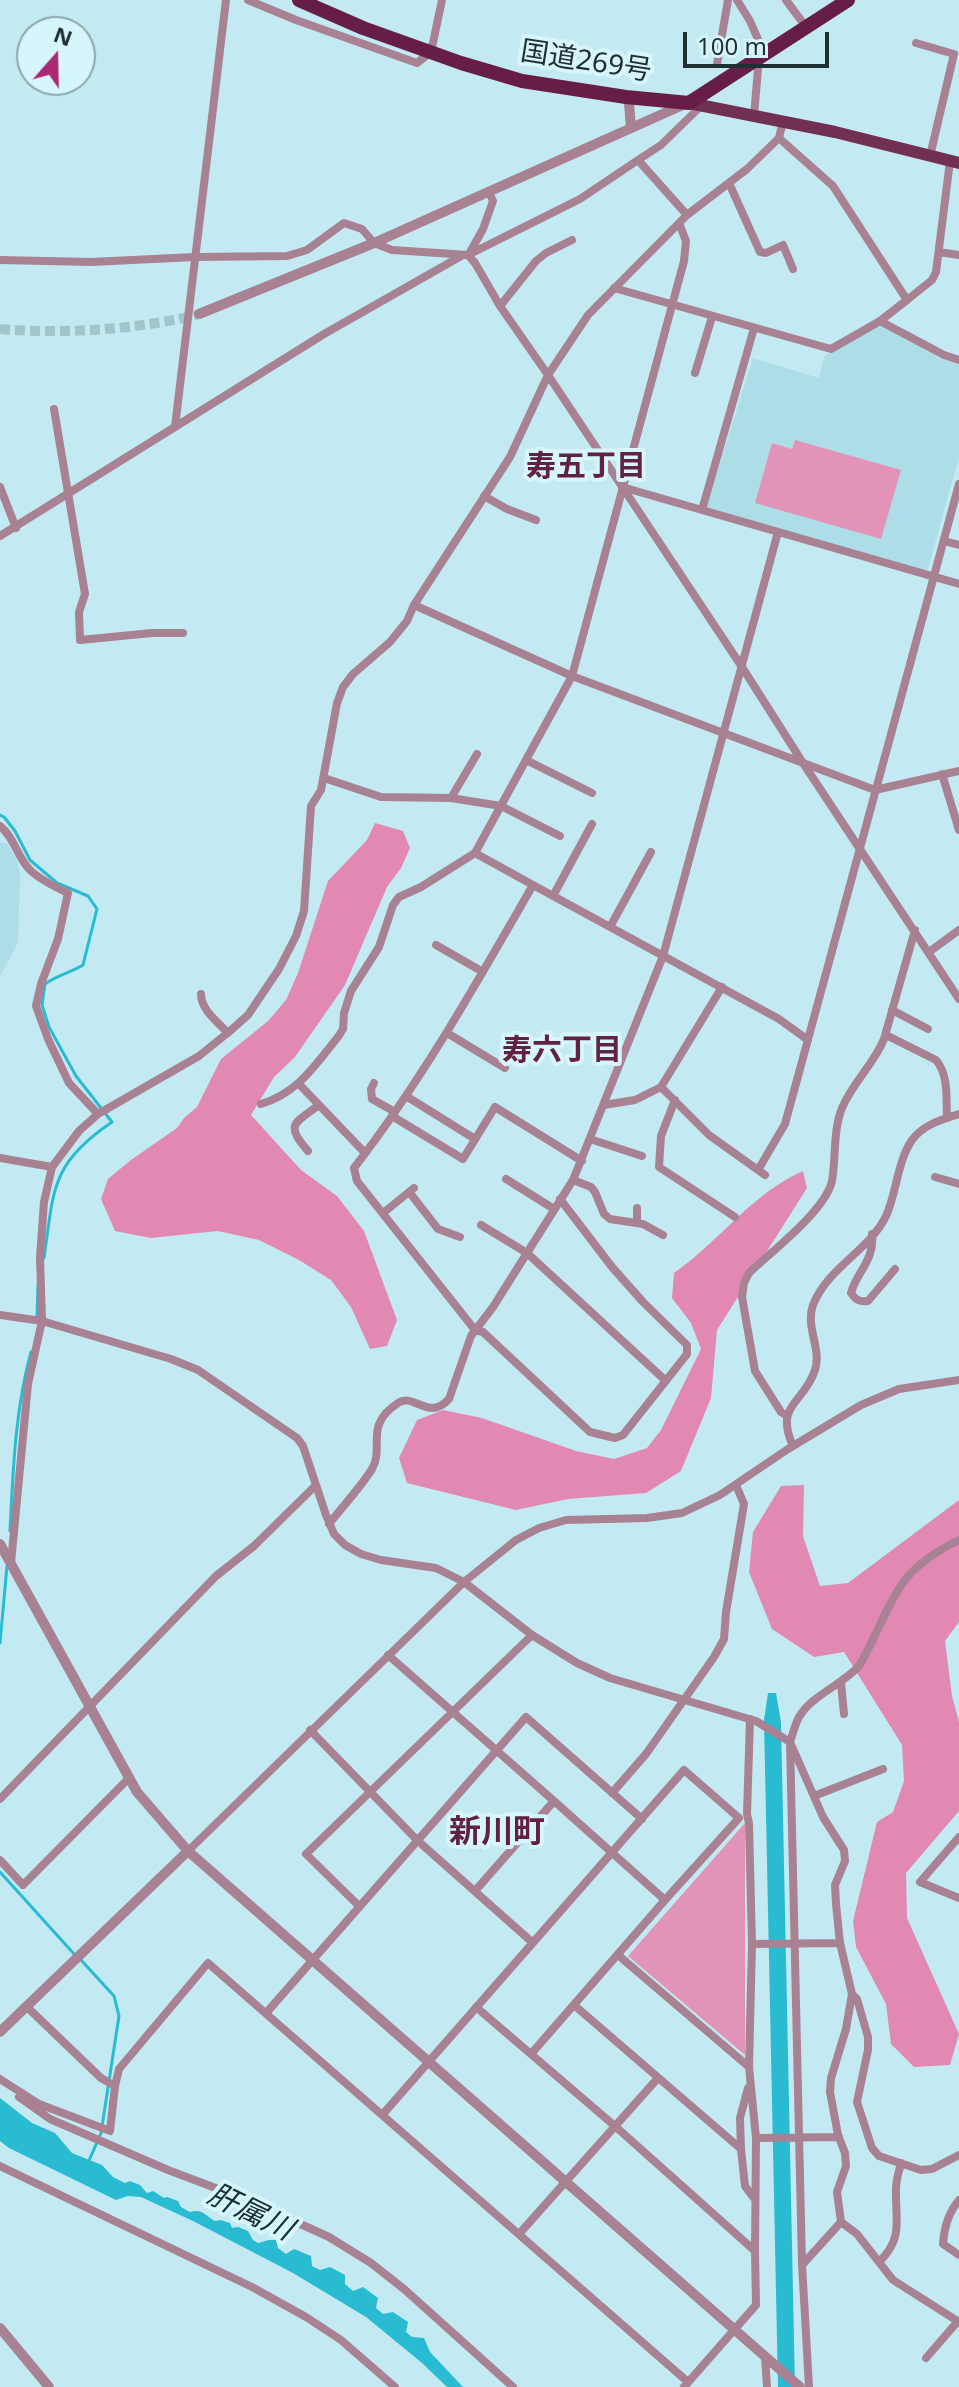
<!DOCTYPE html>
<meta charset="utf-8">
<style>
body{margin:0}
#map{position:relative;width:959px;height:2387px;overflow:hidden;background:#c3eaf2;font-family:"Noto Sans",sans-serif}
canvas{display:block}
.north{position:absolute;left:16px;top:16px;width:80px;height:80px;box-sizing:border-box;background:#d7f6fc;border:2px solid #8da6ab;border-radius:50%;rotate:20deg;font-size:22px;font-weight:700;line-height:32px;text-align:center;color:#1f2f32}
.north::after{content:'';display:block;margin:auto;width:28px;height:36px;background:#ab2873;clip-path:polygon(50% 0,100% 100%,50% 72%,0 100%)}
.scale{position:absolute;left:683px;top:32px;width:146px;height:36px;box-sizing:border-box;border:4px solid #1f2f32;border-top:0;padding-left:10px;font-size:24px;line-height:28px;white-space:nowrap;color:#1f2f32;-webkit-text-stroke:6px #d7f6fc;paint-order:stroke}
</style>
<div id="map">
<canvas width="959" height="2387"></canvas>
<div class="north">N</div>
<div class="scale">100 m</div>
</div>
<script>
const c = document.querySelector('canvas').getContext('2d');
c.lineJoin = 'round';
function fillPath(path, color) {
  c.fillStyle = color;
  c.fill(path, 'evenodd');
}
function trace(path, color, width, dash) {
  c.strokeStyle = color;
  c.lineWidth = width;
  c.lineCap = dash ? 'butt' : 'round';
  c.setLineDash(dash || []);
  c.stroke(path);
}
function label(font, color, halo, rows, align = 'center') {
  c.font = font + ' "Noto Sans","Noto Sans JP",sans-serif';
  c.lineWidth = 8;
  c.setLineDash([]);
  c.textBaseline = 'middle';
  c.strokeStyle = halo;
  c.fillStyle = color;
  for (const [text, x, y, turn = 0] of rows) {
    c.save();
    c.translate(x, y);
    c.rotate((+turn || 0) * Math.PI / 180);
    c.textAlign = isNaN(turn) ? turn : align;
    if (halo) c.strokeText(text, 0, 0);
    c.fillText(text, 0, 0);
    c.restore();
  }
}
fillPath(new Path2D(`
 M876,326H885L939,358L959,365V457L927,572L706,508L753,358L819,378L824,356Z
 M0,842L7,843L17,861L20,875L18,943L0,976Z`), '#addde6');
fillPath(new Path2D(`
 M795,440L901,470L881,539L755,503L772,443L792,449Z
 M745,1823V2055L628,1956Z`), '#e194b8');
fillPath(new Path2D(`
 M375,823L403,831L410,848L401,868L387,887L345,985L295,1057L274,1077L251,1115L301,1170L337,1196L364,1231L397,1320L387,1346L370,1349L351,1307L331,1280L299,1260L259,1240L218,1231L151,1238L115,1231L101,1199L108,1179L131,1160L177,1128L184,1118L197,1107L221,1059L268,1021L286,1000L298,973L328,881L367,840Z
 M803,1171L807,1188L717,1330L711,1398L681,1471L646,1493L568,1499L516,1510L407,1483L399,1458L417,1420L443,1410L482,1418L576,1451L614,1459L647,1448L661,1430L701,1349L691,1323L672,1298L674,1273C719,1242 752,1193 803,1171Z
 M804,1485L803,1536L820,1586L848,1583L959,1500V1622L945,1641L952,1696L959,1722V1811L906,1873L907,1918L959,2034L950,2065L914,2067L891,2044L886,2004L856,1947L853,1921L877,1822L893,1812L904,1781L902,1745L844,1652L814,1657L772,1629L749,1572L753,1532L781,1486Z`), '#e189b3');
fillPath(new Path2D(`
 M768,1693H776L781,1722L795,2387H778L764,1720Z
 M0,2098L32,2123L55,2133L72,2153L102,2165L113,2177L125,2183L130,2181L140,2185L147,2193L153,2191L164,2198L167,2197L178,2201L181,2207L190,2212C203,2208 205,2216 215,2221L221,2220L230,2223L232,2228L238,2227L248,2231L253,2240L258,2243L269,2240H276L278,2248L286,2254L294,2249L311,2256L312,2266L320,2270L330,2267L345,2275V2284L353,2291L363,2287L378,2298L376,2308L383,2314L393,2312L408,2322L406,2332L412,2337L424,2338L430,2352L463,2387H447L422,2363L366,2317L293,2273L193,2221L141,2197L128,2196L116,2200L9,2148L0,2141Z`), '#29bbd2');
trace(new Path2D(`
 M0,815L4,817L15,831L30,860L57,883L88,896L97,909L83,965C70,973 57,975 45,984L42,1005L49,1027L76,1076L112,1122C50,1164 54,1190 44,1258
 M37,1317L38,1285
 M10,1531C13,1471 15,1410 31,1352
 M0,1643L7,1566
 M0,1872L75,1955
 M81,1960L114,1996L119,2016L101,2133L88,2163`), '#29bbd2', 3);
trace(new Path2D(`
 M0,329C67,334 132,330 197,315`), '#a2c5cc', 10, [10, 5]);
trace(new Path2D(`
 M248,0L296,20L417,63L431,52L442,0
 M737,0L750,21L764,53
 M786,0L806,27
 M916,43L954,54L930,156
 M717,64L728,0
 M754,116L759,57
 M729,183L760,252L766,253L783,245L793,269
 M687,215L638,160L661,145L702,105
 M939,252L959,255
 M469,254L483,229L493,201L489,192
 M468,255L580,199L638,160
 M0,260L91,262L194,257L287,256L307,250L344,223L362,229L374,243L392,250L468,255L475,263L500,306L548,375L742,667L803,763L959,999
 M614,288L831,349L880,321L907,300L833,186L779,138
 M907,300L932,280L936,272L950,161
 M500,306L536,261L546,253L572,240
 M880,321L944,355L959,360
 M695,373L712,317
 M54,409L85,594L79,612L80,640L152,633H183
 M175,427L226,0
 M0,487L16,528
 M622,487L959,584
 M484,496L507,509L536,520
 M702,510L754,328
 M0,536L324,334L463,255
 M944,541L959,545
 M414,605L572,676L875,790L959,771
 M526,760L592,793
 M942,774L959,830
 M324,778L381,797L451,798L501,806L560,836
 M451,798L477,754
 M0,826C14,837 17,856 29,869C39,879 55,887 68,893L58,939L41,984L36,1006L48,1039L69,1083L98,1114
 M533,885L779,1019L808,1040
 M553,896L592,824
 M610,927L651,852
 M436,945L483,972
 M929,952L959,930
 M722,987L661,1087L709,1135L765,1175
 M201,994C201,1010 218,1022 228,1033
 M892,1010L928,1029
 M447,1033L505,1068
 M886,1035L936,1060C949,1075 946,1099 947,1118
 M374,1083L371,1089L372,1099L395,1112
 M299,1084L365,1153
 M406,1096L475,1139
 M675,1100L661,1136L659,1167L735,1217
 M261,1104C298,1093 315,1065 338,1037L343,1029L344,1013L351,991L379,947L393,905L399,897L421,887L475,853
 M604,1105L635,1100L661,1087
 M392,1116L463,1159L495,1107L582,1161
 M590,1139L642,1156
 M308,1151C284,1124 295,1123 319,1105
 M0,1158L52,1167
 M758,1170L785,1124L959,484
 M935,1177L959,1184
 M506,1179L554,1209
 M573,1180L591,1187L595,1192L604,1214L610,1219L643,1224L663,1235
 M410,1193L438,1229L460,1237
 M560,1199L612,1267L643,1302L687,1345V1354L623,1435L615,1438L590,1432L483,1332L475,1330L357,1181L354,1168C423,1079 477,982 533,885L475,853L572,676L684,261L686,241L679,223
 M637,1208V1223
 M383,1213L414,1188
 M481,1225L527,1253L666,1381
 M872,1234C875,1260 857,1271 851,1293C856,1300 859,1302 868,1301L895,1269
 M0,1315L42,1321L171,1359L198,1370L297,1438L303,1446L326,1515L334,1534L345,1545L361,1554L381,1560L436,1568L464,1582L532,1635L577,1663L610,1678L756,1721L790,1742L823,1817L844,1850L845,1861L835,1885L836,1904L840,1943L852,1994L846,2029L831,2078L830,2092L838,2135L845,2153L846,2166L837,2192L841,2222L857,2234L893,2280L959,2322
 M787,1416L781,1412L755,1371L742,1297L744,1283L749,1273C772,1251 825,1211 832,1181C836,1158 833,1130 842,1108C853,1082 874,1064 884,1039L915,930
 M793,1446C774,1404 804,1404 815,1370C822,1349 805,1327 813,1305C827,1268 870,1250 886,1216C897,1192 897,1162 912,1140C923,1125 942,1119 959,1114
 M329,1524C343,1506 360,1488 372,1469C385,1447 363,1426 398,1403C414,1392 428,1422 449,1399L471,1336L493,1307L573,1180L663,956L778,532
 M11,1563L28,1384L42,1321L40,1257L44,1202L52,1167L79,1131L98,1114L199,1056L230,1031L248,1015L279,969L296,936L304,911L311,806L321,790L337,703L343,687L353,674L390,642L407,621L414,605L510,457L548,375L588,315L687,215L747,169L779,138L783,121
 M388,1655L554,1801L475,1891
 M841,1683L844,1714
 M750,1719L747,1814L749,1823L752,1944L749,2067L756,2138L755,2251
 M310,1730L418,1841L532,1942
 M612,1793L646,1754L714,1657L724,1639L726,1612L744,1504L736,1485
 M814,1796L883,1769
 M0,1799L216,1576L254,1546L316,1485
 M959,1837L920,1882L959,1898
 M188,1851L464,1582L516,1540L539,1528L566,1520L647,1518L682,1513L720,1495L788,1449L861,1405L899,1389L959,1380
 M0,1860L23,1885L129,1778
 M359,1906L306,1854L532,1635
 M752,1944L840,1943
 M618,1955L749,2067
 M852,1994L857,1999L868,2037V2050L857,2102L872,2148L879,2156L921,2170L932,2169L959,2155
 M574,2005L741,2149
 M26,2006L101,2078L115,2086
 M476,2007L616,2127L755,2251L756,2305L684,2387
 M267,2012L526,1717L642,1819
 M531,2054L665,1900
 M0,2079L39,2104L110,2131L115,2086L119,2069L208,1963L688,2382
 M748,2088L740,2118L741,2149L745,2186L754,2198
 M19,2097L50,2119L168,2170L250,2201L329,2237L371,2263L404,2289L513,2387
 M383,2114C483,1999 584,1885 684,1770L739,1818L665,1900L554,1801
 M756,2138L839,2137
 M0,2166L252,2287L306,2317L341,2340L395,2387
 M959,2200C948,2213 944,2227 943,2244L959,2255
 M519,2234L658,2078
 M879,2262C904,2238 895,2220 896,2189C896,2180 899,2171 901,2163
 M803,2264L841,2222
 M765,2356L767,2387
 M926,2358L958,2321
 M809,2387L802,2264L790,1742C793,1734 795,1724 799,1717C812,1695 842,1685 859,1666C874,1641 884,1612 900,1587C912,1567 938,1550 959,1540`), '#a88192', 8);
trace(new Path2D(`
 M626,97L629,103L631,128
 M199,314L374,243L685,104
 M0,1544L137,1792L188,1851L800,2387
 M0,2032L188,1851
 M0,2328L49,2387`), '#a88192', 10);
trace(new Path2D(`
 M689,103L835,132L959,163`), '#712f51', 12);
trace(new Path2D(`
 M299,0L363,28L461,63L522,81L626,97L689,103L848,0`), '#661e46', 14);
label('28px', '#1f2f32', '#d7f6fc', [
 ["国道269号",586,62,9]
]);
label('bold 30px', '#602143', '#d7f6fc', [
 ["寿五丁目",586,467],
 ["寿六丁目",562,1051]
]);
label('italic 30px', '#172e32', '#d7f6fc', [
 ["肝属川",250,2213,26]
]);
label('bold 32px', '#602143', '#d7f6fc', [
 ["新川町",497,1833]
]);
</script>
